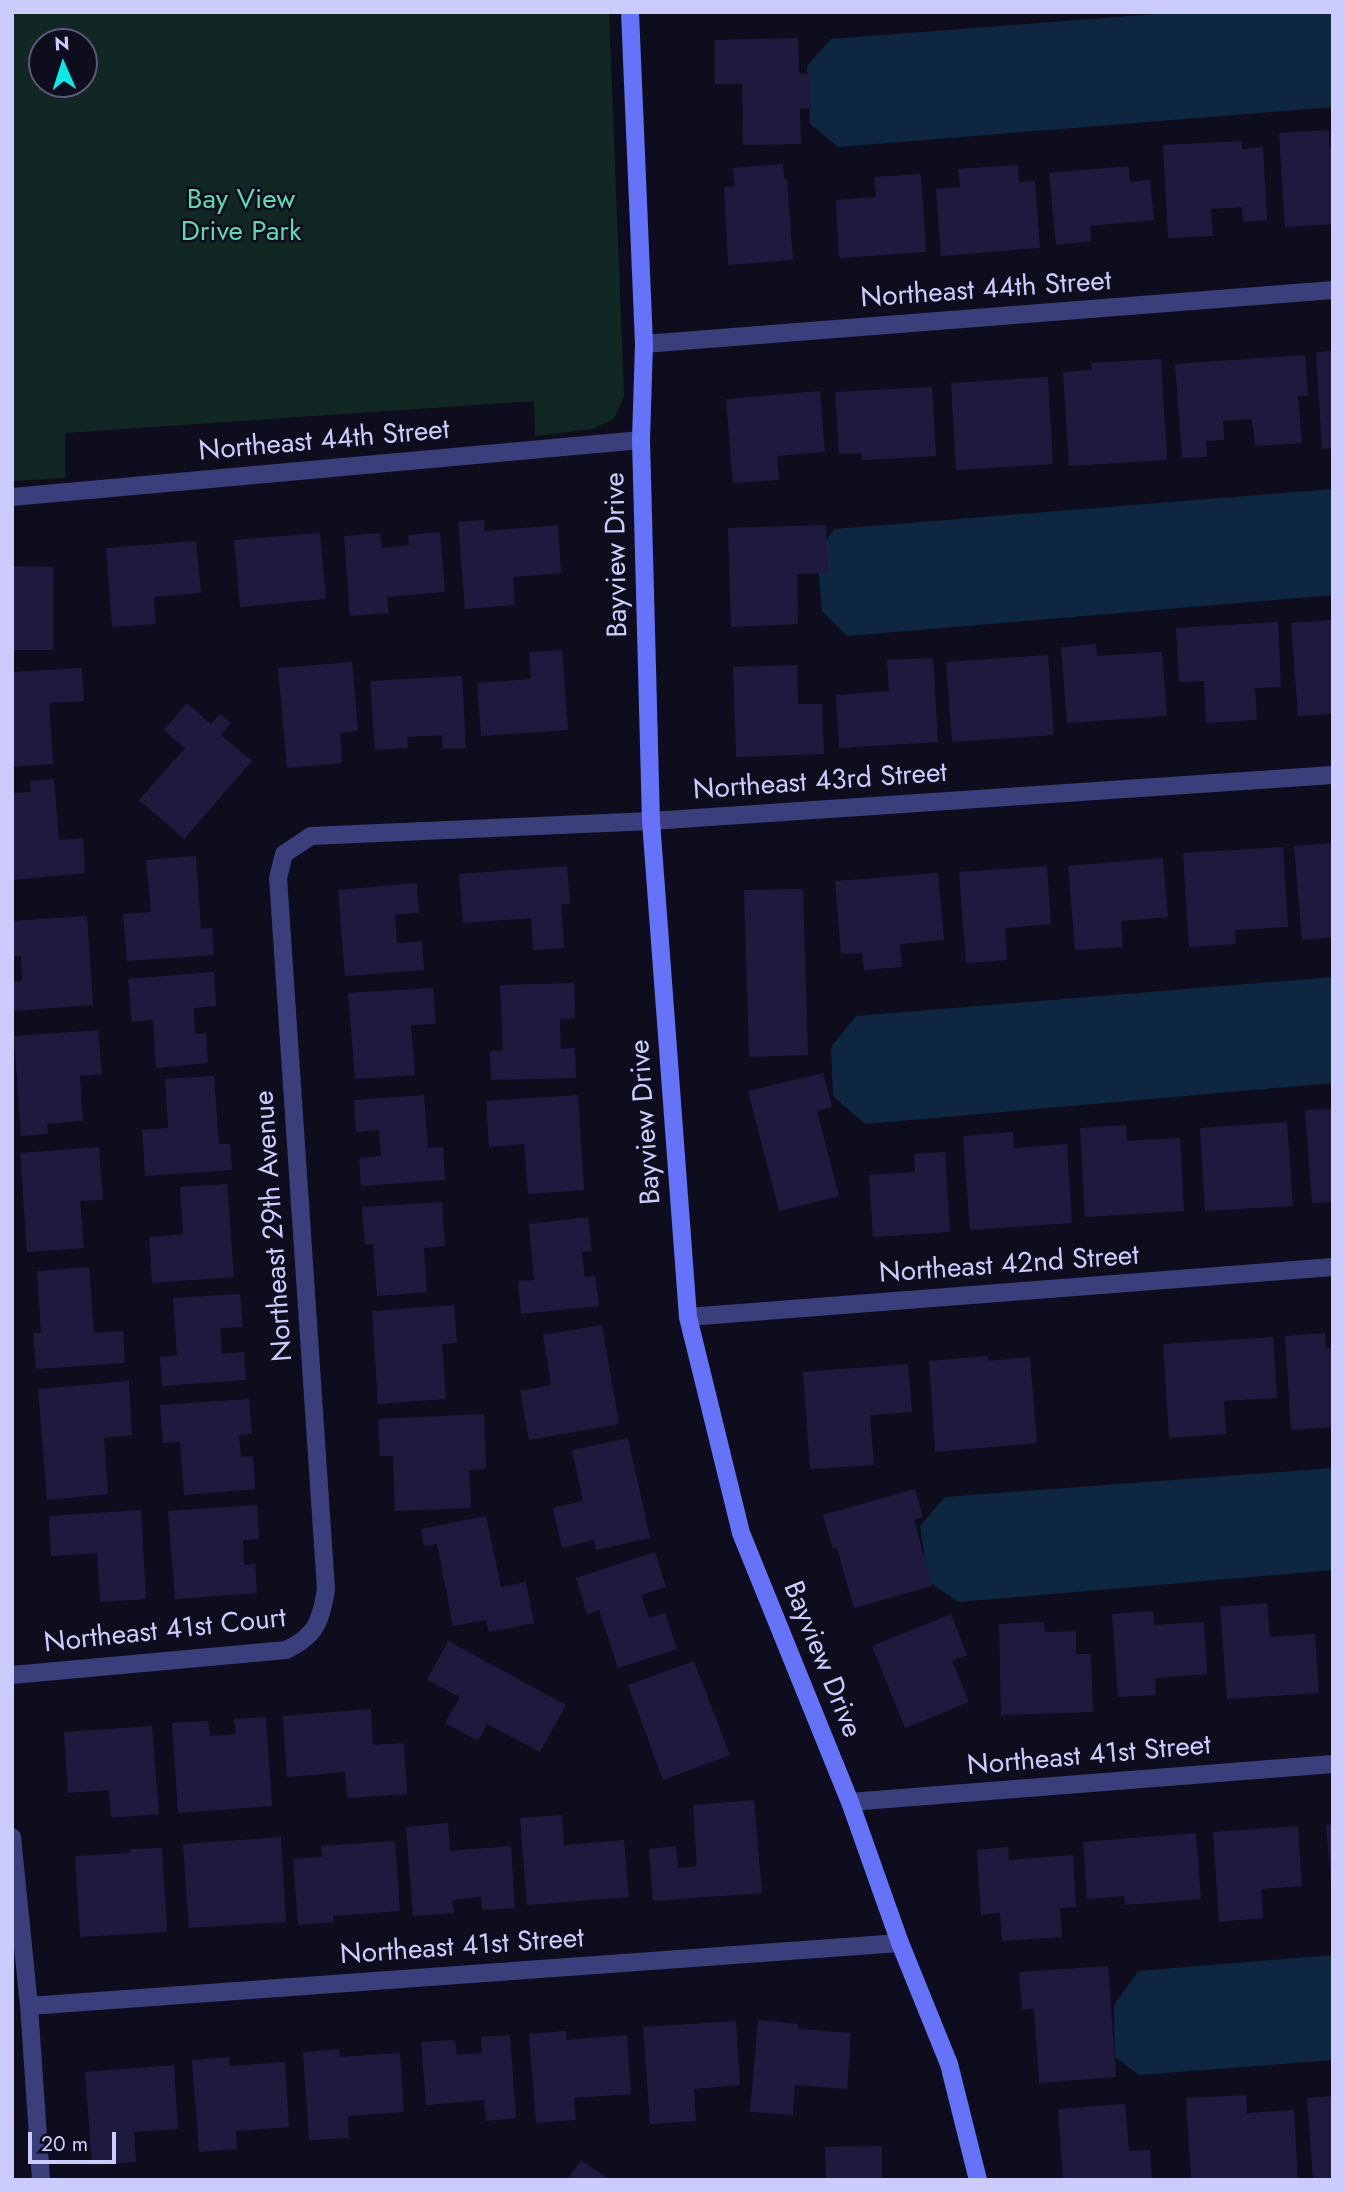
<!DOCTYPE html>
<style>
body{margin:0}
#map{position:relative;width:1345px;height:2192px;overflow:hidden;background:#0e0d1d;font-family:Jost,sans-serif}
canvas{display:block}
.frame{position:absolute;inset:0;border:14px solid #cbcbfd;pointer-events:none}
.north{position:absolute;left:28px;top:28px;width:70px;height:70px;box-sizing:border-box;background:#0e0d1d;border:2px solid #5a5977;border-radius:50%;rotate:357deg;font-size:19px;font-weight:700;line-height:28px;text-align:center;color:#cbcbfd}
.north::after{content:'';display:block;margin:auto;width:24px;height:32px;background:#0aeae8;clip-path:polygon(50% 0,100% 100%,50% 72%,0 100%)}
.scale{position:absolute;left:28px;top:2132px;width:88px;height:32px;box-sizing:border-box;border:4px solid #cbcbfd;border-top:0;padding-left:9px;font-size:21px;line-height:24px;white-space:nowrap;color:#cbcbfd;-webkit-text-stroke:5px #0e0d1d;paint-order:stroke}
</style>
<div id="map">
<canvas width="1345" height="2192"></canvas>
<div class="frame"></div>
<div class="north">N</div>
<div class="scale">20 m</div>
</div>
<script>
const c = document.querySelector('canvas').getContext('2d');
c.lineJoin = 'round';
function fillPath(path, color) {
  c.fillStyle = color;
  c.fill(path, 'evenodd');
}
function trace(path, color, width, dash) {
  c.strokeStyle = color;
  c.lineWidth = width;
  c.lineCap = dash ? 'butt' : 'round';
  c.setLineDash(dash || []);
  c.stroke(path);
}
function label(font, color, halo, rows, align = 'center') {
  c.font = font + ' Jost,sans-serif';
  c.lineWidth = 5;
  c.setLineDash([]);
  c.textBaseline = 'middle';
  c.strokeStyle = halo;
  c.fillStyle = color;
  for (const [text, x, y, turn = 0] of rows) {
    c.save();
    c.translate(x, y);
    c.rotate((+turn || 0) * Math.PI / 180);
    c.textAlign = isNaN(turn) ? turn : align;
    if (halo) c.strokeText(text, 0, 0);
    c.fillText(text, 0, 0);
    c.restore();
  }
}
fillPath(new Path2D(`
 M12,12H609L624,396L614,419L593,429L535,436L534,401L65,433V478L12,481ZM84,42V84H42V42Z`), '#102724');
fillPath(new Path2D(`
 M1183,12H1333V107L838,147L810,124L807,66L831,39Z
 M1333,489V595L847,636L822,611L817,554L834,529Z
 M1333,977V1083L865,1124L833,1096L831,1047L856,1016Z
 M1333,1468V1570L958,1602L928,1581L920,1526L945,1497Z
 M1333,1955V2060L1139,2075L1115,2057L1114,2005L1138,1971Z`), '#0e2640');
fillPath(new Path2D(`
 M798,38L799,74H810L811,108L800,109L801,144L743,145L742,84H715V40Z
 M1329,130V146H1333V224L1285,227L1279,133Z
 M1242,141V149L1263,147L1267,220L1243,222L1242,207L1211,209L1213,236L1168,238L1163,145Z
 M783,164L784,179H787L793,260L728,265L724,187L735,186L733,168Z
 M1018,165L1019,182L1035,181L1040,248L941,256L936,189L960,187L958,169Z
 M1129,166L1130,182L1150,180L1154,220L1090,226L1091,241L1056,245L1049,173Z
 M921,174L926,252L839,258L836,200L876,197L874,177Z
 M1333,351V448L1322,449L1316,352Z
 M1305,355L1308,396H1298L1302,443L1255,446L1252,419L1223,421L1224,440L1206,441L1207,457L1182,458L1175,364Z
 M1161,359L1167,460L1069,466L1063,372L1092,370L1091,363Z
 M1048,377L1053,464L956,470L951,383Z
 M932,387L936,456L862,460L861,453L839,454L835,392Z
 M820,391L825,452L777,456L779,480L733,483L726,399Z
 M484,520L485,531L558,525L561,573L513,577L515,605L465,609L458,522Z
 M826,525L828,573L797,574L798,624L731,627L728,528Z
 M440,532L445,592L387,597L389,613L350,616L344,536L380,533L382,548L409,545L408,535Z
 M320,533L326,599L240,607L234,540Z
 M196,541L201,593L154,597L156,624L112,627L106,548Z
 M12,566L53,567V650H12Z
 M1333,620V714L1298,716L1291,623Z
 M1278,622L1281,687L1255,688L1257,720L1206,723L1204,681L1179,682L1176,628Z
 M1096,644L1097,656L1162,652L1167,716L1067,723L1061,647Z
 M562,650L568,730L481,736L477,683L531,679L529,652Z
 M1048,655L1054,735L952,742L946,662Z
 M933,658L938,742L839,748L836,695L889,691L887,660Z
 M352,662L358,731L340,733L342,763L287,768L278,668Z
 M797,665L798,704H822L824,754L736,757L733,667Z
 M82,668L84,701L49,703L53,764L12,767V672Z
 M462,676L466,748L443,749L442,735L407,737L408,748L375,750L370,681Z
 M187,703L211,724L220,714L231,723L221,735L252,761L184,839L139,800L185,748L164,730Z
 M54,779L59,840L83,838L85,873L12,880V793L31,792L30,781Z
 M1333,843V937L1302,940L1294,846Z
 M1283,847L1288,927L1235,930L1236,944L1189,947L1183,853Z
 M196,856L201,929L212,928L214,955L127,961L123,914L151,912L146,860Z
 M1163,858L1168,917L1121,921L1123,947L1075,950L1068,866Z
 M567,866L570,904H561L564,948L533,950L531,918L463,923L459,874Z
 M1047,866L1051,924L1005,928L1007,960L966,963L959,872Z
 M938,873L944,940L900,944L902,967L864,970L862,953L841,954L835,881Z
 M417,883L419,913L395,915L397,943L422,941L424,970L345,976L338,890Z
 M803,889L808,1055L749,1057L744,890Z
 M87,916L93,1005L12,1011V982L22,981L21,956H12V921Z
 M214,972L216,1006L194,1008L195,1034L206,1033L208,1063L156,1068L153,1020L132,1022L128,979Z
 M574,983L575,1018L560,1019L561,1049L575,1048L576,1078L491,1080L490,1051L503,1050L500,985Z
 M433,988L436,1024L411,1025L415,1075L355,1079L348,993Z
 M98,1030L102,1074L80,1076L83,1121L47,1124L48,1134L21,1136L14,1036Z
 M823,1073L832,1107L817,1111L839,1196L779,1211L748,1091Z
 M214,1076L219,1144H230L232,1170L145,1176L142,1130L168,1128L165,1079Z
 M424,1095L428,1148L443,1147L445,1180L361,1186L359,1158L381,1156L379,1130L356,1132L354,1100Z
 M578,1095L584,1190L528,1194L524,1144L489,1147L486,1101Z
 M1333,1109V1202L1312,1203L1305,1110Z
 M1287,1122L1293,1206L1205,1211L1200,1128Z
 M1126,1125L1127,1141L1180,1138L1184,1211L1085,1217L1080,1128Z
 M1013,1132L1014,1148L1067,1144L1072,1223L970,1230L963,1136Z
 M99,1147L103,1200L80,1201L84,1248L27,1252L20,1153Z
 M945,1152L950,1232L873,1237L869,1175L915,1172L914,1154Z
 M227,1184L234,1277L152,1283L149,1237L183,1234L180,1187Z
 M442,1202L445,1246L424,1248L427,1292L377,1296L373,1244L365,1245L362,1207Z
 M588,1217L592,1251L582,1252L585,1277L595,1276L599,1306L521,1314L518,1281L534,1280L529,1224Z
 M89,1267L94,1333L123,1331L125,1363L36,1369L33,1333H41L37,1271Z
 M240,1294L243,1327L220,1328L222,1354L244,1352L246,1380L162,1386L160,1357L177,1355L173,1298Z
 M454,1305L457,1343L442,1344L446,1399L378,1404L372,1311Z
 M602,1325L619,1424L529,1440L520,1391L551,1385L543,1335Z
 M1325,1333L1326,1349L1333,1348V1427L1291,1430L1285,1336Z
 M1273,1337L1277,1398L1224,1401L1226,1434L1169,1438L1163,1344Z
 M988,1356V1361L1030,1357L1037,1443L935,1452L929,1361Z
 M908,1364L912,1412L870,1415L874,1465L810,1469L803,1372Z
 M129,1381L132,1435L104,1438L108,1494L47,1500L38,1389Z
 M249,1399L252,1434L239,1435L241,1457L253,1456L255,1489L184,1495L180,1442L163,1443L160,1405Z
 M484,1414L486,1469L469,1470L471,1508L395,1511L393,1456H380L378,1419Z
 M628,1438L650,1538L596,1550L594,1540L562,1548L553,1508L583,1501L572,1450Z
 M915,1489L923,1517L914,1520L932,1586L854,1608L837,1548L833,1549L823,1515Z
 M257,1505L259,1539L243,1540L244,1565L255,1564L257,1593L175,1599L168,1511Z
 M141,1510L146,1599L100,1602L97,1553L51,1556L49,1516Z
 M486,1516L501,1587L526,1582L534,1623L489,1632L486,1620L453,1626L437,1544L424,1546L421,1529Z
 M655,1552L666,1587L641,1595L649,1618L665,1613L677,1649L618,1668L599,1610L587,1614L576,1578Z
 M1267,1603L1270,1637L1315,1634L1319,1693L1227,1699L1220,1607Z
 M1153,1611L1154,1625L1204,1622L1207,1674L1155,1678L1156,1695L1118,1697L1112,1614Z
 M951,1614L967,1655L952,1661L969,1702L905,1728L872,1646Z
 M1044,1622L1045,1632L1076,1631V1654H1091L1093,1712L1001,1715L999,1624Z
 M448,1641L566,1705L540,1752L487,1724L478,1741L445,1723L460,1697L427,1680Z
 M694,1661L730,1755L663,1780L628,1685Z
 M371,1709L373,1745L404,1743L407,1794L347,1798L345,1772L287,1777L283,1716Z
 M266,1717L272,1806L178,1813L172,1723L208,1721L210,1736L236,1734L234,1719Z
 M152,1726L159,1814L111,1818L109,1790L68,1793L64,1732Z
 M754,1800L762,1893L653,1901L649,1849L676,1846L678,1868L697,1866L693,1805Z
 M562,1815L564,1845L624,1840L629,1897L527,1905L520,1818Z
 M448,1823L450,1851L511,1846L515,1908L482,1910L481,1897L452,1900L454,1913L413,1916L406,1827Z
 M1333,1824V1882L1331,1883L1326,1825Z
 M1298,1826L1302,1886L1261,1889L1263,1918L1219,1922L1213,1832Z
 M1196,1833L1201,1899L1125,1905L1124,1896L1087,1899L1083,1842Z
 M281,1837L286,1922L189,1928L183,1844Z
 M395,1841L400,1911L333,1916L334,1922L298,1925L293,1859L322,1857L321,1846Z
 M1008,1847L1009,1860L1073,1855L1076,1907L1060,1908L1062,1937L1002,1941L1000,1913L981,1915L977,1850Z
 M162,1848L167,1932L80,1937L75,1856L130,1853V1849Z
 M1108,1966L1116,2077L1039,2083L1034,2009L1022,2010L1019,1972Z
 M758,2020L798,2024V2029L851,2033L847,2089L795,2085L793,2115L750,2112Z
 M736,2021L740,2085L694,2089L696,2121L650,2124L643,2027Z
 M566,2031V2040L627,2035L631,2094L574,2098L576,2120L536,2123L529,2034Z
 M510,2035L516,2118L486,2121L484,2100L426,2105L421,2042L455,2040L457,2055L482,2053L481,2037Z
 M339,2049L340,2057L400,2053L404,2112L348,2116L349,2138L309,2140L303,2052Z
 M229,2057L230,2066L285,2062L289,2127L236,2131L237,2149L199,2152L192,2060Z
 M174,2065L178,2129L134,2132L136,2162L92,2165L85,2072Z
 M1246,2095L1247,2113L1294,2110L1298,2180H1191L1186,2098Z
 M1333,2096V2180H1313L1307,2098Z
 M1125,2104L1129,2151L1150,2150L1152,2180H1063L1058,2109Z
 M882,2146V2180H826L825,2147Z
 M581,2160L610,2180H567Z`), '#1d1a3d');
trace(new Path2D(`
 M644,344L1333,290
 M12,497L641,440
 M688,1317L1333,1267
 M12,1675L286,1650C316,1636 321,1621 326,1589L278,878L284,854L311,836L651,821L1333,775
 M850,1802L1333,1764
 M12,1837L29,2006L41,2180
 M29,2006L900,1943`), '#3a3e7a', 18);
trace(new Path2D(`
 M630,12L644,344L641,440L651,821L688,1317L741,1533L850,1802L900,1943L949,2064L978,2180`), '#6672f8', 18);
label('28px', '#5bd9ac', '#0e0d1d', [
 ["Bay View",241,201],
 ["Drive Park",241,233]
]);
label('28px', '#cbcbfd', '#0e0d1d', [
 ["Northeast 44th Street",986,291,-4],
 ["Northeast 44th Street",324,442,-5],
 ["Bayview Drive",618,555,-91],
 ["Northeast 43rd Street",820,783,-4],
 ["Bayview Drive",647,1122,-94],
 ["Northeast 29th Avenue",275,1226,-94],
 ["Northeast 42nd Street",1009,1266,-4],
 ["Northeast 41st Court",165,1632,-6],
 ["Bayview Drive",821,1660,68],
 ["Northeast 41st Street",1089,1757,-5],
 ["Northeast 41st Street",462,1948,-4]
]);
</script>
